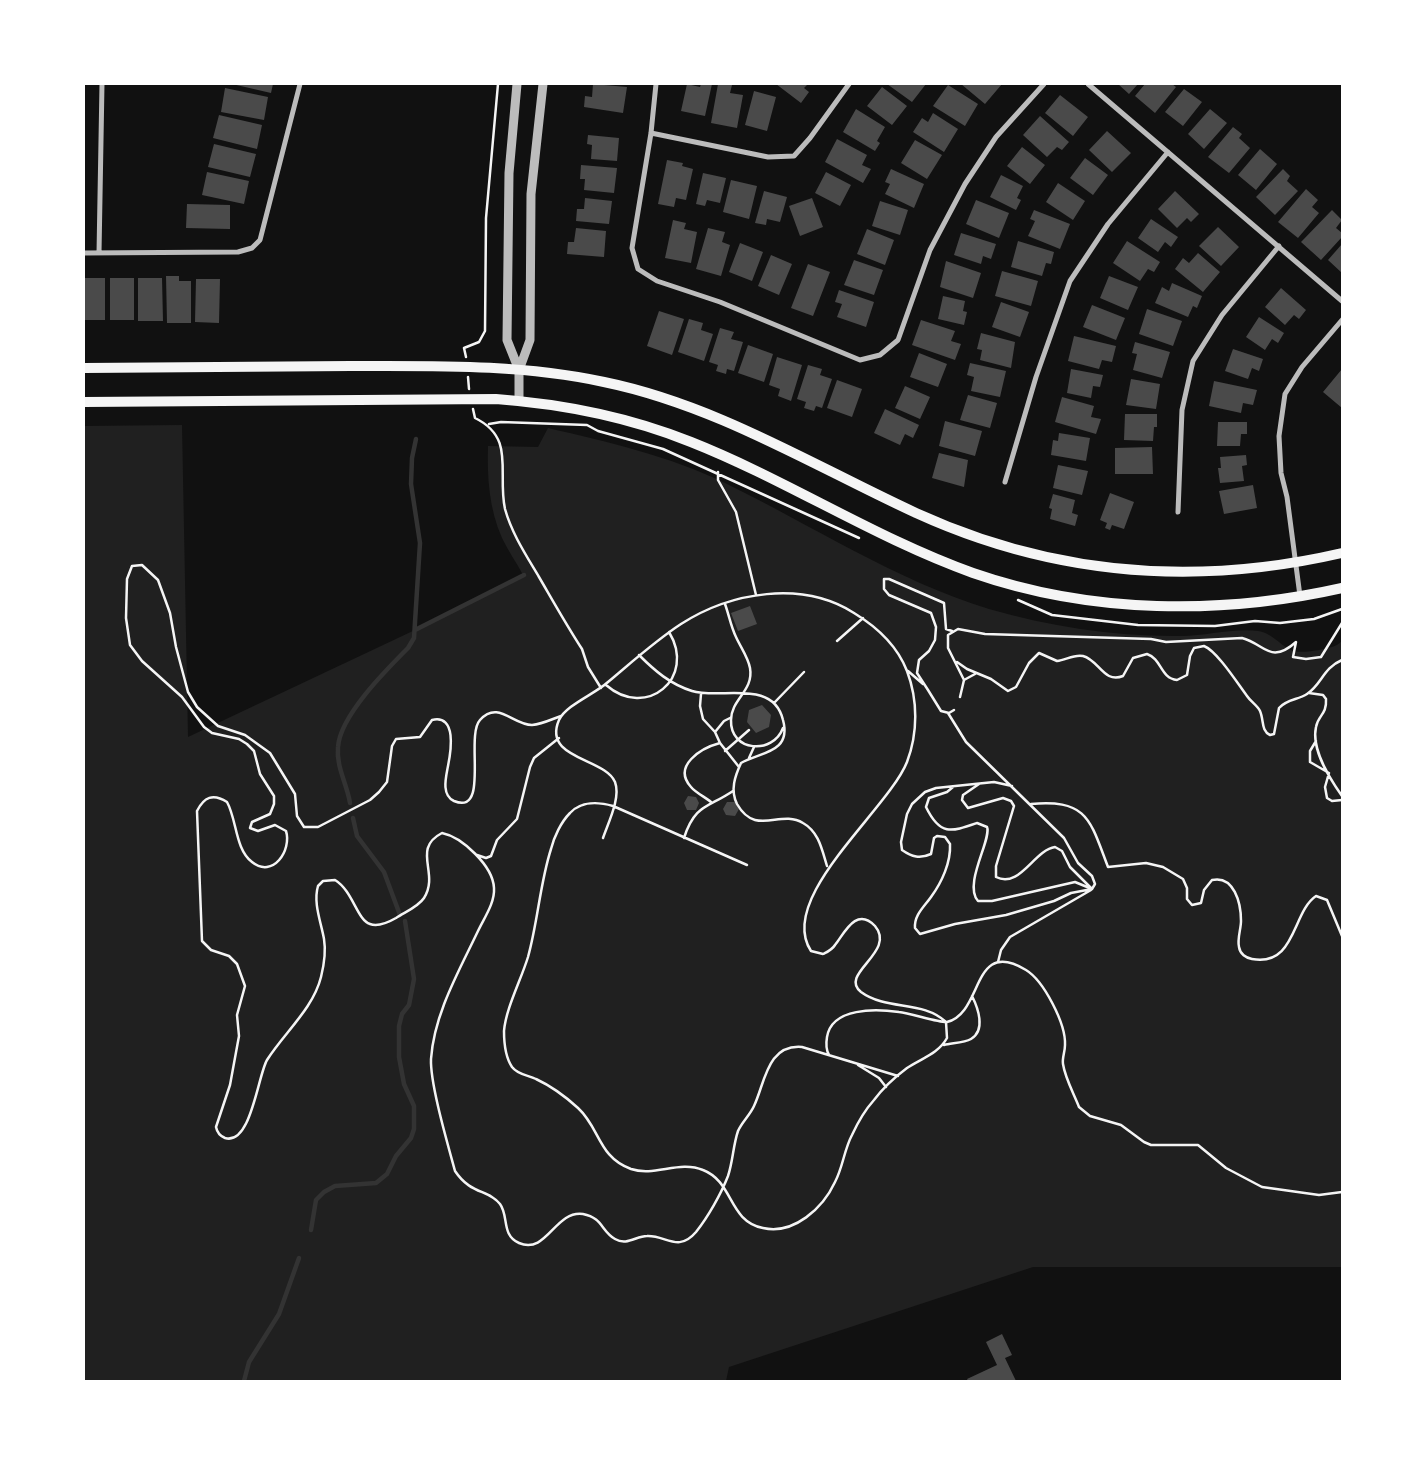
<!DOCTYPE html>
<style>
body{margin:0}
#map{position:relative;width:1426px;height:1465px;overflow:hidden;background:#111;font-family:Poppins,sans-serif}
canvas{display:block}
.frame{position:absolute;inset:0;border:85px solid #fff;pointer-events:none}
</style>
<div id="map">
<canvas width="1426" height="1465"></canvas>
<div class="frame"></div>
</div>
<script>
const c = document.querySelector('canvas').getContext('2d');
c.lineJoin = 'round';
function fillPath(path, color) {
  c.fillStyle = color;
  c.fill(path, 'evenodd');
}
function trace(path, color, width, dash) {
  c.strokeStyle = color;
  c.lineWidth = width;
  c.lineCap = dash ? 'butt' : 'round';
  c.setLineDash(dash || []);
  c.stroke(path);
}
fillPath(new Path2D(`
 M182,425L188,737L415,630L523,575C517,563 508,551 502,538C489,509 487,477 488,446L538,447L548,428C609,442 669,456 725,483C813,526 895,580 989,609C1051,627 1118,637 1182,636C1206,636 1233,628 1258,631C1273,633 1281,647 1294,651C1302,653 1311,651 1319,650C1329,648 1336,647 1342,641V1267H1033L729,1367L726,1381H84V426Z`), '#202020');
trace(new Path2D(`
 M415,630L524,575
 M350,803C347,784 336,767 338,747C340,716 386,670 408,648L414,638L420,543L411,484L412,458L416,439
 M353,818L357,836L384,872L400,915
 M311,1230L316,1200L324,1192L335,1186L376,1183L387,1174L396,1156L411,1138L414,1129V1106L404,1084L399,1057V1026L402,1014L409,1005L414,979L405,921
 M244,1381L249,1362L279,1314L299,1258`), '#333', 4.5);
fillPath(new Path2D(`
 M232,84H273L271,93Z
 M593,84L627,87L623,113L584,107L585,96L592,97Z
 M687,84L700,87L701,84H712L705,116L681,111Z
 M718,84L732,85L730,93L743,95L737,128L711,123Z
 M776,84H808L804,88L809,92L801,103Z
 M887,84H926L912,102Z
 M961,84H1002L985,104Z
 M1118,84H1138L1129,94Z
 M1145,84H1172L1176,87L1155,113L1135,96Z
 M948,85L978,104L965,126L933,106Z
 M882,87L907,106L892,125L867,106Z
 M225,88L268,97L264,120L221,112Z
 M1184,89L1202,102L1183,126L1165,112Z
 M754,91L776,97L767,131L745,125Z
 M1060,95L1088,117L1073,136L1045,113Z
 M856,109L885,127L877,141L880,143L875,151L843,132Z
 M1210,109L1227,123L1204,149L1188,134Z
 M933,113L958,129L944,152L913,132L922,118L928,122Z
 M219,115L262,125L257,149L213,138Z
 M1040,116L1069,142L1062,150L1057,147L1047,157L1023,135Z
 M1233,127L1242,134L1239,138L1250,148L1229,173L1208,157Z
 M1107,131L1131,153L1112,172L1089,150Z
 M588,135L619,138L617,161L591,159L592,145L587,144Z
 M837,139L867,155L862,165L871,169L863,183L825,162Z
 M915,140L942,155L927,179L901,163Z
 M214,144L256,154L250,177L208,167Z
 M1022,147L1045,165L1030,184L1007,166Z
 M1260,149L1277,164L1256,190L1238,175Z
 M1085,158L1108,175L1093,195L1070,178Z
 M667,160L683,163L682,166L693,169L686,200L676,198L674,207L658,204Z
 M581,165L617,168L614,193L584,190L585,179H580Z
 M891,169L924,184L914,208L885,194L890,184L885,182Z
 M1283,169L1290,176L1287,181L1298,191L1275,215L1256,197Z
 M207,172L249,181L244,204L202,195Z
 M826,172L851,185L840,206L815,193Z
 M703,173L726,178L720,203L707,200L705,206L696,204Z
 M1001,175L1023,186L1017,198L1021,200L1016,210L990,197Z
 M731,180L757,186L749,219L723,212Z
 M1058,183L1085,201L1073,220L1046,202Z
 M1306,189L1318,200L1312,207L1319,213L1298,238L1278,222Z
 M764,191L787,197L780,222L767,219L766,225L755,223Z
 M1175,191L1199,214L1191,222L1187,218L1177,228L1158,209Z
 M585,198L612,201L609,224L576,221L577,209H584Z
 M812,198L823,227L800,236L789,206Z
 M976,200L1009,213L999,238L966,224Z
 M880,201L908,210L900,235L872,226Z
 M187,204L230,205V229L186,228Z
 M1034,210L1070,224L1060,249L1028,236L1035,221L1030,219Z
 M1332,210L1342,220L1336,228L1342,233V237L1321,260L1301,242Z
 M1151,219L1178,237L1171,247L1165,242L1158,252L1138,238Z
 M673,220L686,223L684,229L697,232L691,263L665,258Z
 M1218,227L1239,247L1221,266L1199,246Z
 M576,228L606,231L604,257L567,254L568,242H574Z
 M708,228L725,232L722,242L730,245L721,276L696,269Z
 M867,229L894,240L885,265L857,254Z
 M961,233L996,244L991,259L983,256L981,264L954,255Z
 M1018,241L1054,252L1051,264L1046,263L1042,276L1011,267Z
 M1127,241L1160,262L1154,272L1148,269L1140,281L1113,263Z
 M740,243L763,252L752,281L729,272Z
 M1342,244V273L1328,260Z
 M1198,253L1220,272L1203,292L1175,269L1183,258L1189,263Z
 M771,255L792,264L779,295L758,286Z
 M854,260L883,270L874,295L844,285Z
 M946,261L981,273L973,298L940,287Z
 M808,264L830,272L813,316L791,308Z
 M1002,271L1038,281L1031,306L995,296Z
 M166,276H179V281H191V323H167Z
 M1109,276L1138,287L1128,310L1100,298Z
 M84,278H105V320H84Z
 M110,278H134V320H110Z
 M138,278H162L163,321H138Z
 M196,279H220L219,323L195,322Z
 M1172,283L1202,296L1197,308L1193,306L1188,317L1155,303L1162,287L1169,291Z
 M1281,288L1306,310L1299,319L1294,315L1285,325L1265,307Z
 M839,290L874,302L866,327L837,317L842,304L835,302Z
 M943,296L965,301L963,311L967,312L964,325L938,319Z
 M1001,302L1029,312L1020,337L992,327Z
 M1092,305L1125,318L1116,340L1083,327Z
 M1147,309L1182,321L1173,346L1139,334Z
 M659,311L684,319L672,355L647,346Z
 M1259,317L1284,333L1278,343L1272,339L1265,350L1246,337Z
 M689,319L703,323L701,330L713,334L704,361L678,352Z
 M921,320L955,331L951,341L961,344L955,360L912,345Z
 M720,328L734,332L731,339L743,342L734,371L727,369L726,374L716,371L718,365L709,362Z
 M981,333L1015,342L1011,368L980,360L982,350L977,349Z
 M1074,336L1116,346L1112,362L1102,360L1099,369L1068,361Z
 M1135,342L1170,352L1162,378L1133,370L1137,354L1132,353Z
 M748,345L773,354L764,382L738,373Z
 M1233,349L1263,359L1259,371L1252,368L1248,379L1225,371Z
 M919,353L947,364L938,387L910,377Z
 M777,357L802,365L791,401L778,396L780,389L769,385Z
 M970,363L1006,371L1000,397L971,391L974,377L967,375Z
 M808,365L822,369L820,375L832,379L822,408L816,406L814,411L804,408L806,402L797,399Z
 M1071,369L1103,375L1100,387L1093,386L1091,398L1067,393Z
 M1342,369V408L1323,392Z
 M1131,379L1160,384L1156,409L1126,405Z
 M837,380L862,389L852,417L827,408Z
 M1214,381L1257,390L1253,405L1243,403L1241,413L1209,406Z
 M905,386L930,397L920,419L895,408Z
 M968,395L997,403L990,428L960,420Z
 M1062,397L1094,406L1091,417L1101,419L1096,434L1055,422Z
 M885,409L919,425L913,438L905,434L900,445L874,433Z
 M1125,414H1157V427H1154L1153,441L1124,440Z
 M945,421L982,431L975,456L939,446Z
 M1218,422H1247V434H1241L1240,446H1217Z
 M1059,433L1090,438L1086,461L1051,455L1053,440L1058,441Z
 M1152,447L1153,474H1115V448Z
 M939,453L968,460L964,487L932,478Z
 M1246,455L1247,465L1242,466L1244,481L1220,483L1218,468H1221L1220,457Z
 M1058,465L1088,471L1082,495L1053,488Z
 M1253,485L1257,508L1224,514L1219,491Z
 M1110,493L1134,502L1124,529L1112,525L1110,530L1105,528L1107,523L1100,520Z
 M1053,494L1075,500L1072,513L1078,515L1075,526L1050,519L1052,509L1049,508Z
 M750,606L757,624L738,631L731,613Z
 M762,705L771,715L769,727L756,733L747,722L749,710Z
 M688,796L696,797L699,803L696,810H687L684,803Z
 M727,802H735L739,809L735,816L726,815L723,809Z
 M1002,1334L1012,1355L1005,1358L1016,1381H968L967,1379L997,1365L986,1342Z`), '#4a4a4a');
trace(new Path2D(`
 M466,357L464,348L479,342L485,331L486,218L498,84
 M468,377L469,389
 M473,409L475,418C516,438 497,472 505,509C512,534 526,555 539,577C553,601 567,626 582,649L588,667L601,688
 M489,424L501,422L587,425L598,431L663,449L859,538
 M718,472V480L736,512L756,595
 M1018,600L1052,615L1138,625L1215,626L1255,621L1280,623L1314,619L1342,609
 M725,604C729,615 731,627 736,637C741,648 748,657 750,668C754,691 731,699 731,720C730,752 773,755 783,728
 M837,641L863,618
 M639,655C655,671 670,684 692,691C720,700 773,678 783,720C792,753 760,752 741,763C735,776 730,790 737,804C756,837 780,809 803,823C819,832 822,850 827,866
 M957,662L967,669L991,679L1008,691L1016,687L1029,663L1039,653L1057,661C1066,660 1074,654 1083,656C1099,660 1104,684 1123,676L1133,658L1147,654C1162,659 1160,678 1177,680L1187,675L1190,656L1194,648L1204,646C1217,651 1238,684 1247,696C1251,702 1257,705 1260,711C1264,720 1261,731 1270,735L1274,734L1279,708C1287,699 1298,700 1307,694C1322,684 1323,668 1342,660
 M908,671L923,684
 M964,680L948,648V635L958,629L985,634L1151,639L1166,642L1242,638C1265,644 1270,665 1296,642L1293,657L1306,659L1321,657L1342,623
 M606,685C646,720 697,678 669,632
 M928,690L917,673L919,660L929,651L935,640L936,627L931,613L889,595L884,589V579H889L944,603L946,629L952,631
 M928,690L941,711L949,713L954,710
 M1309,693L1323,695L1326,699C1327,715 1318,715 1316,727C1311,750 1330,779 1342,796
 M701,694L700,706L703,719L715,732L720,743L739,767
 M960,697L964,680L975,674
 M774,703L804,672
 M948,713L966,742L1064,838L1078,863L1092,876L1095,884L1092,889L1070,867L1062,851L1055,847C1034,850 1020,889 996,877V866L1014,806L1011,801L1003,798L968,808L962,800L963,795L979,784
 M561,716C552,719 543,724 532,725C513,725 498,700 480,720C465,736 490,816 454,801C441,795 446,777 448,766C451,751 457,714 432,720L420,737L396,739L392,746L387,782L379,792L370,800L318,827H304L297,816L295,794L270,753L245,735L218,726L197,707L188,692L176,647L170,613L158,580L142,565L132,566L127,579L126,618L130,645L142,661L182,697L204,727L212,733L239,739L247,744L254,751L260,774L274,796V804L270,814L252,822L250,828L258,831L275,825L286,831C292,850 273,879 252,862C235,849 237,820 227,802C213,793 204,797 197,811L202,941L211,950L229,956L237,964L245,986L237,1015L239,1036L230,1085L216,1127C217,1132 220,1136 225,1138C251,1146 258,1075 267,1060C284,1033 313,1009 321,977C324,965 326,951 324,939C321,922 313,903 318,886L323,881L335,880C353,891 357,920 370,924C378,927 389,922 396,918C405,912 418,907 424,898C440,873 411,849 442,833C462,837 493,866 494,888C495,903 484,918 478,931C459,971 434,1014 431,1059C430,1084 448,1145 455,1171C471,1195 488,1189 500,1204C509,1216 501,1235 519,1243C547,1255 555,1210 583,1214C603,1218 601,1231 615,1239C627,1246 636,1236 647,1236C666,1235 678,1253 696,1232C708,1217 721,1194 728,1176C733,1161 733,1146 738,1131C742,1122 750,1115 754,1106C765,1083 767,1044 802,1047L898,1076
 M715,732L724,721L730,718
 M1316,741L1310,751V762L1329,773L1325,787L1327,798L1332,801L1342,800
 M725,751L749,730
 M749,758L754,747
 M953,787L947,792L929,798L926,807C940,836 951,832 977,823L987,827C992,839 963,884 978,901H992L1075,882L1092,889L1071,893L1054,901L1006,915L955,924L920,934L915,928C914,915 924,907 931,897C942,882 951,862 950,844L945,837L937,836L934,838L931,854C920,859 912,857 902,850L901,842L907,814L912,804L925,792L936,788L994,782L1012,786
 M711,802C705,797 696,793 691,787C672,766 701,748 720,743
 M1031,804C1088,799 1090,820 1108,867L1146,863L1163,867L1183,879L1187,888V899L1192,905L1201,903L1204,890L1212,880C1234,875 1241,903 1241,921C1241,929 1237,939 1239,947C1240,954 1246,958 1252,959C1296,967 1292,912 1316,896L1327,900L1342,936
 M603,838C608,823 621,798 615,782C605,758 542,759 559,720C566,705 595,694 608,682C632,662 655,641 681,624C731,592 802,580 854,613C877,627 897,645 907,671C918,700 918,733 907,762C888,810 776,898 811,951L823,954C827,952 832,950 835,945C844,934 856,906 875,926C897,952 838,974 861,992C887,1011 923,1000 946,1022L947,1038C938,1054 922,1058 907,1068C895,1077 883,1088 874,1100C865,1110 858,1122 852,1135C844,1150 843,1167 835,1182C823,1208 794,1235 763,1228C728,1221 734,1182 703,1170C679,1160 655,1177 631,1169C598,1157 600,1128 578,1108C566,1097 551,1086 536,1079C528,1075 518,1075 512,1067C506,1058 504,1042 504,1031C506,1008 521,980 528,957C538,921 540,883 551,849C554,837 561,822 570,813C581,801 599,802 613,806L747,865
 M684,838C695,804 708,808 733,791
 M477,855L486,858L491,856L497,840L517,819L530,767L534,758L559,738
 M998,962L1001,950L1010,937L1091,890
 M944,1045C951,1043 964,1043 971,1039C986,1030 978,1008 972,996
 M829,1055C826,1050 826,1043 827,1037C832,1007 876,1009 899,1012C910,1013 940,1023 947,1022C984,1013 971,937 1026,970C1044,981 1066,1024 1065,1045C1065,1052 1062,1058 1063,1064C1065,1078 1074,1094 1079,1107L1090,1116L1121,1125L1144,1142L1151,1145H1198L1226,1168L1262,1187L1319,1195L1342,1192
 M858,1065L879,1078L886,1087`), '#f5f5f5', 2.5);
trace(new Path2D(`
 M656,84L651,133L632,248L638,269L657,281L720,302L860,360L880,355L898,340L930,250L965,184L996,137L1044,84
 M1088,84L1342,301
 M651,133L768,157L794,156L810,138L849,84
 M84,253L238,252L252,248L260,240L300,84
 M99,253L102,84
 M1005,482L1036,377L1070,281L1108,224L1168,152
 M1178,512L1182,410L1193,361L1222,315L1279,246
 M1300,596L1287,497L1281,473L1279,436L1285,394L1302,367L1342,320`), '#bcbcbc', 5);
trace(new Path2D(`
 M517,84L509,173L507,340L519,370
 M519,401V370L530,340L531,194L543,84`), '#bcbcbc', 9);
trace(new Path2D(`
 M84,368C173,367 262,367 351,366C436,366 521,364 604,382C716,405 814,466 916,513C1054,576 1195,587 1342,553
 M84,402L496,399C563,404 629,417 691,442C787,480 875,538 973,573C1091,614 1222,615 1342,588`), '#f5f5f5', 10);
</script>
